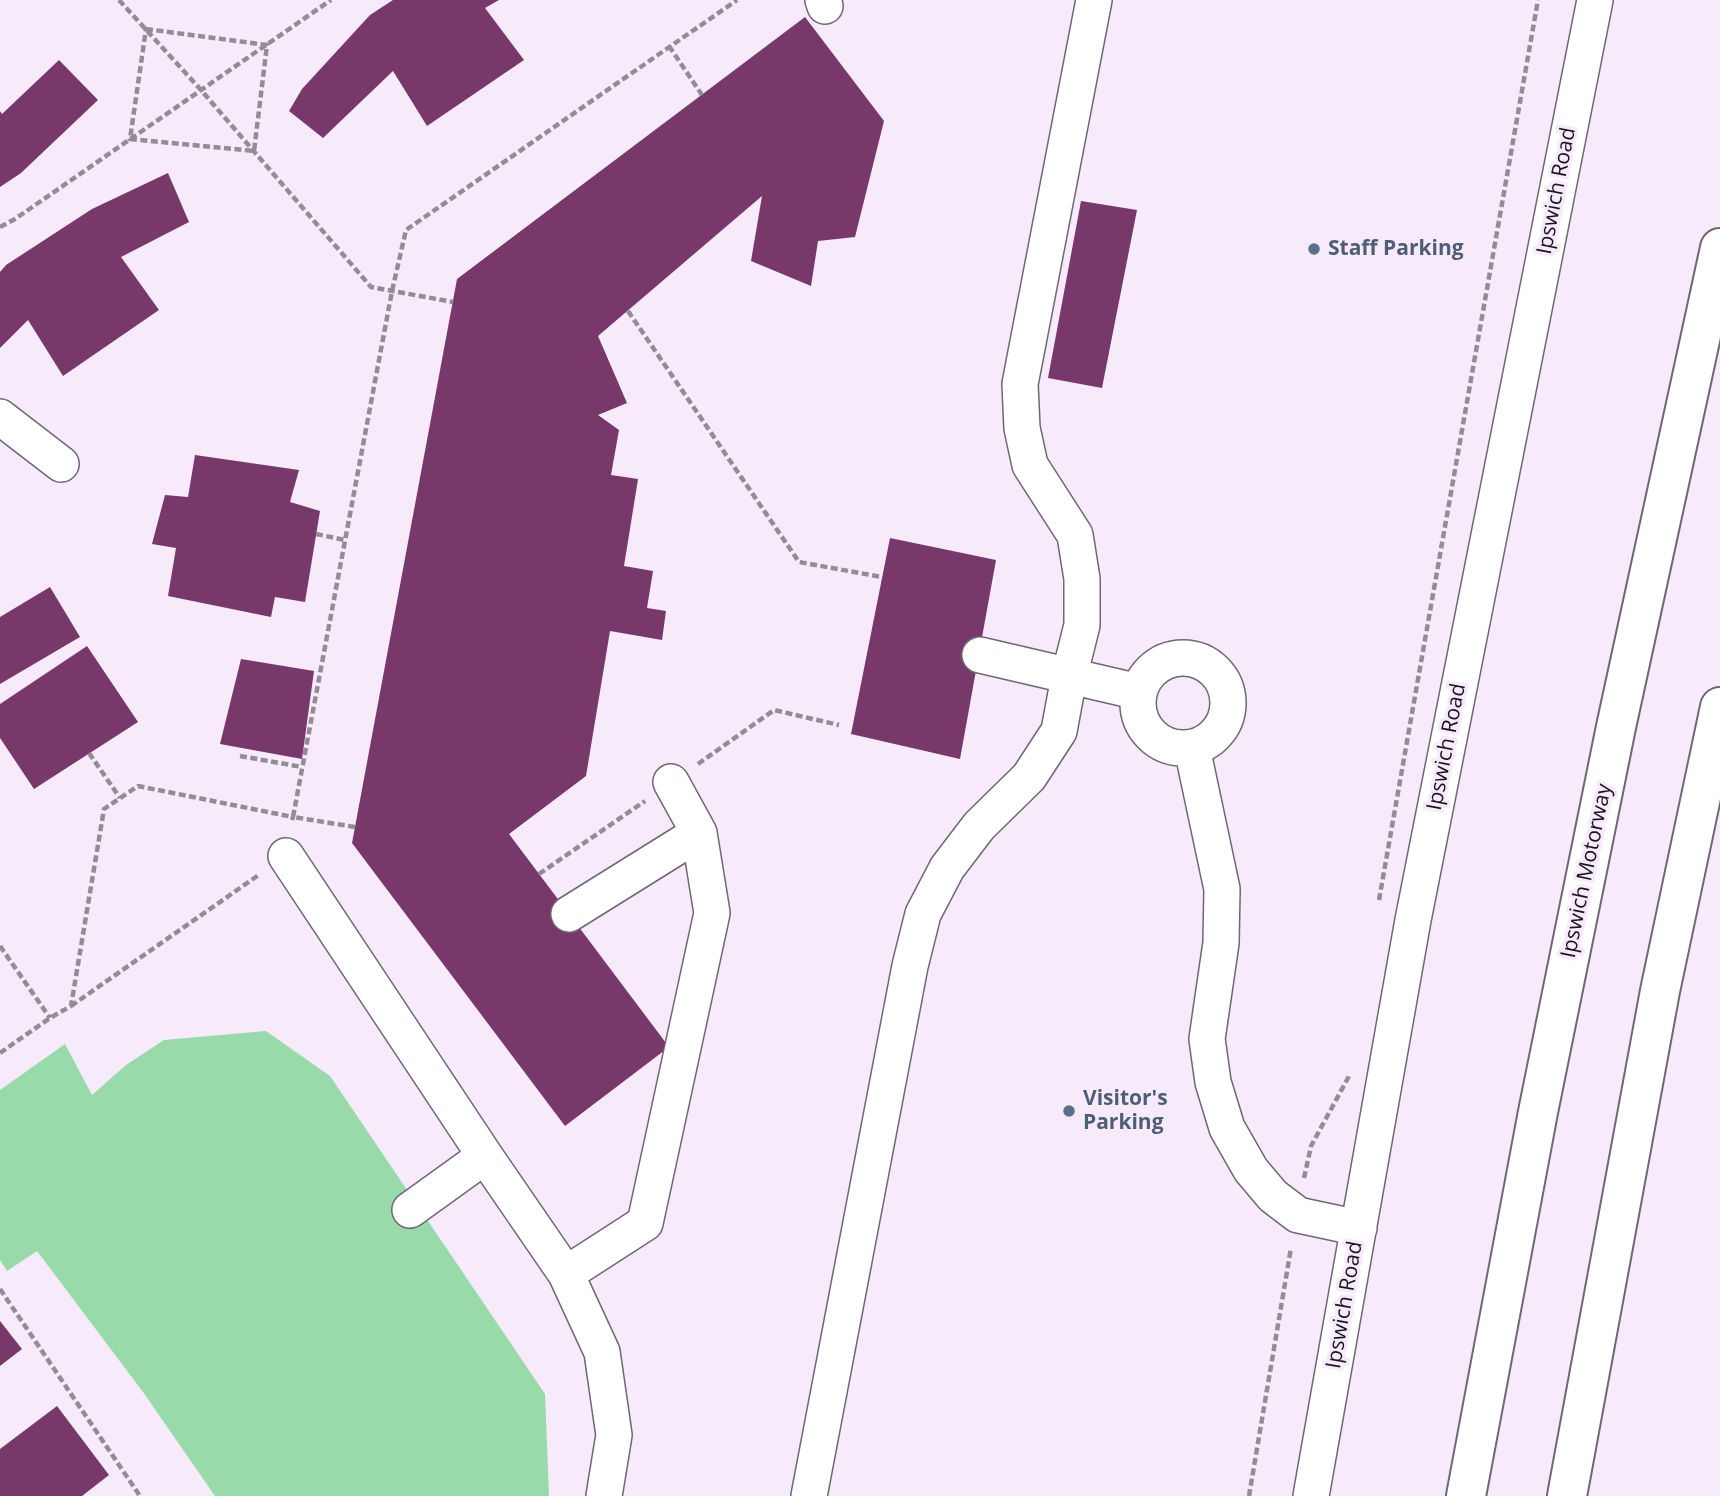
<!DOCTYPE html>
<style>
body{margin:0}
canvas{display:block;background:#f6eafb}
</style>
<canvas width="1720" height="1496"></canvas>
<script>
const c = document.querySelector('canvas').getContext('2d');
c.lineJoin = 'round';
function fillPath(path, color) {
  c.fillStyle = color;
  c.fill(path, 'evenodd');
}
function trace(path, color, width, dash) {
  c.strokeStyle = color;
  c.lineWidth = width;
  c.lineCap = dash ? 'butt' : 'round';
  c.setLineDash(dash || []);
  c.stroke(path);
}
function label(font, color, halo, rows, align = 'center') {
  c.font = font + ' "Open Sans",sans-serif';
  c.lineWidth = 7;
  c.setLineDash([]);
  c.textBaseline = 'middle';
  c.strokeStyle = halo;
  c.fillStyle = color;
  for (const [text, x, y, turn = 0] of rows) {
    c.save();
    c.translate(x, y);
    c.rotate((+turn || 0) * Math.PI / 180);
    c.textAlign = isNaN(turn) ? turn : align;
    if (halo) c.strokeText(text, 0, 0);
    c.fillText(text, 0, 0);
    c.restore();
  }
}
fillPath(new Path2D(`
 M266,1031L330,1076L545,1394L549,1496H215L143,1392L37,1251L7,1271L0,1260V1090L65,1044L92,1095L126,1065L164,1040Z`), '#98daa9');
fillPath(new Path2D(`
 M393,0H499L485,8L524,60L427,126L393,71L323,138L289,111L302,89L370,15Z
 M805,17L884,121L855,237L818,241L811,286L751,261L762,196L598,336L627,403L598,415L619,430L611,475L638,479L624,566L653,571L647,608L666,611L662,640L610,631L586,776L509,834L669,1047L565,1126L352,843L457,279Z
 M59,60L98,100L21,173L0,187V111L2,114Z
 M168,173L189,222L121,257L159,310L63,376L28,320L0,348V272L6,265L92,209Z
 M1081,201L1137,210L1102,388L1048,378Z
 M195,455L299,470L290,502L320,511L305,602L275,597L271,617L168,596L176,548L152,544L165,495L188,497Z
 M890,538L996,560L960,759L851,734Z
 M50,587L80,637L0,684V617Z
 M87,646L138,722L34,789L0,738V704Z
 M241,659L314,671L302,759L220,744Z
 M0,1321L22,1349L0,1366Z
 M57,1406L109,1475L82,1496H0V1449Z`), '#78386a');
const minor = new Path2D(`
 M823,0L825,6
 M0,417L61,464
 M980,655L1139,692
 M1138 703a45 45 0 1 1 90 0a45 45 0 1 1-90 0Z
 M1192,748L1222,889L1221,943L1207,1039L1213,1082L1227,1128L1251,1170L1273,1196L1298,1215L1359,1228
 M286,856L489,1162
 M569,914L699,833
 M410,1210L485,1156L566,1274L602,1352L614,1435L604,1496
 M566,1274L645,1223L712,913L699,833L671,782
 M809,1496L910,966L923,914L947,868L979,826L1029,777L1059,731L1069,677L1082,625V579L1075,535L1030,465L1022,428L1020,384L1094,0
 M1311,1496L1413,920L1595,0`);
const highway = new Path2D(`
 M1466,1496L1538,1112L1616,727L1720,248
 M1567,1496L1660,991L1720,707`);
trace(minor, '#706674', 38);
trace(highway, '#706674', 42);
trace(new Path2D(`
 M119,0L201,90L371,287L453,302
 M146,29L267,45L254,151L130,139Z
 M669,46L702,95
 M0,227L15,219L331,0
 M628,311L799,562L882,577
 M316,534L345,540
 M89,753L120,798
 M240,756L302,767
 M698,764L774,710L839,725
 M355,827L293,817L392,291L406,230L737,0
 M539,874L645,801
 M1379,900L1538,0
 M0,946L50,1018
 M71,1006L260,874
 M0,1053L50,1018L71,1006L104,809L138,786L293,817L292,820
 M1304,1178L1311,1146L1348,1078L1349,1074
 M0,1289L140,1496
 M1249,1496L1291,1248`), '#948b97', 4.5, [7, 3.5]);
trace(minor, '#fff', 35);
trace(highway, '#fff', 38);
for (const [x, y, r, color] of [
 [1314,249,7,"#5c6f8a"],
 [1069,1111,7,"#5c6f8a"]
]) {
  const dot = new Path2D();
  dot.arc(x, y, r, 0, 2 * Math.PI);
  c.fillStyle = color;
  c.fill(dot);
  trace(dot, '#f6eafb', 2.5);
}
label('21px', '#19151a', '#f6eafb', [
 ["Ipswich Road",1557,191,-79],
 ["Ipswich Road",1447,747,-79],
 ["Ipswich Motorway",1587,871,-78],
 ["Ipswich Road",1345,1305,-80]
]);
label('bold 21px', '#4e5e75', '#f6eafb', [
 ["Staff Parking",1328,249],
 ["Visitor's",1083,1099],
 ["Parking",1083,1123]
], 'left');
</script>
